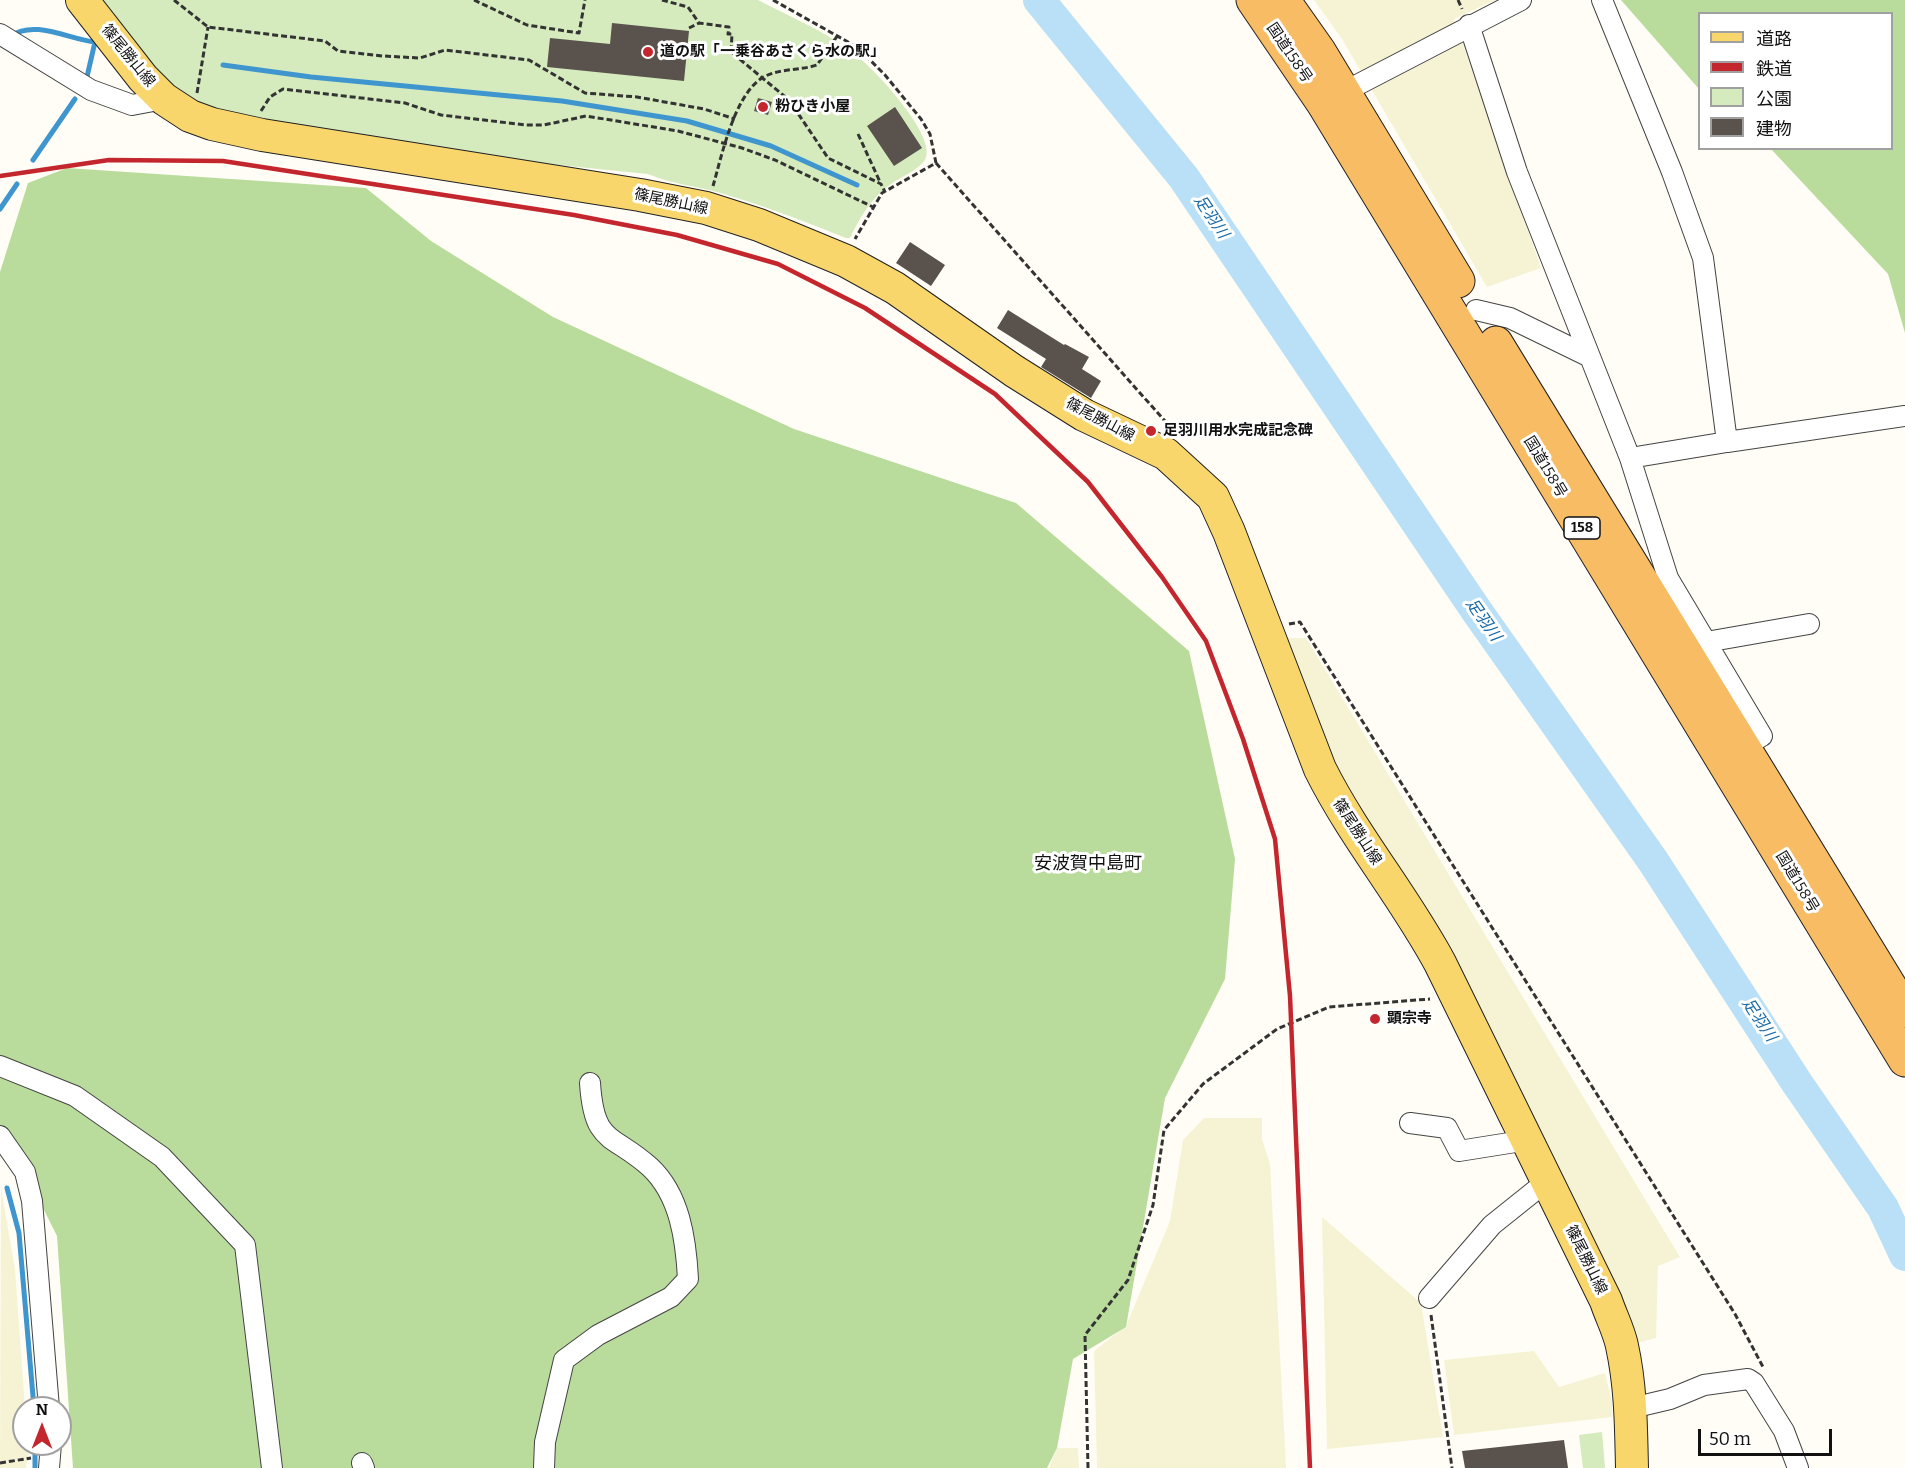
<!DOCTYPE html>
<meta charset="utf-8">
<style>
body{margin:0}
#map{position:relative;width:1905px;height:1468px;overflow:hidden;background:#fffdf5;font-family:Bitter,"Noto Sans JP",serif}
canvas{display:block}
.legend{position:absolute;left:1698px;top:12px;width:195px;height:138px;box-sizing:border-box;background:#fff;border:2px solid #a0a0a0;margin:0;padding:8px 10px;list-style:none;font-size:18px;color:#111}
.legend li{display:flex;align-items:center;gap:12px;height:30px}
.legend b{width:30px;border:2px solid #a0a0a0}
.north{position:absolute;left:12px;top:1396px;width:60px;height:60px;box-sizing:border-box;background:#fff;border:2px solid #a0a0a0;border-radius:50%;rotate:0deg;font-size:16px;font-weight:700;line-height:24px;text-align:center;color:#111}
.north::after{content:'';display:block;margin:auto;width:21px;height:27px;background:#c4262e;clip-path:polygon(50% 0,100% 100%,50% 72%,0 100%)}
.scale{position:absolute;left:1698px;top:1429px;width:134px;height:27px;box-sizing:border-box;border:3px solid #111;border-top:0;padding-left:8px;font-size:18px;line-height:21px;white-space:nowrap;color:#111;-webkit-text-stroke:4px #fff;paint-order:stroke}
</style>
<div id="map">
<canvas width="1905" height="1468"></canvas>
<ul class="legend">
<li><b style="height:8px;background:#f9d66b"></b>道路</li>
<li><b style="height:8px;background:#c4262e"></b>鉄道</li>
<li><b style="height:16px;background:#d5ebbd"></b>公園</li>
<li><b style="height:16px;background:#5a524d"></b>建物</li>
</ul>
<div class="north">N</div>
<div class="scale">50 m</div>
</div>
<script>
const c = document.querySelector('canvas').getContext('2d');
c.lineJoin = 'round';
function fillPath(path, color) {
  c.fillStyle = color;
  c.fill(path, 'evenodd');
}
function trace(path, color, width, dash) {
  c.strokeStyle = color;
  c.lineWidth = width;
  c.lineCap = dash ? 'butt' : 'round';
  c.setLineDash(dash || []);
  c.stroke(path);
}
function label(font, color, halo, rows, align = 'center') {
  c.font = font + ' Bitter,"Noto Sans JP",serif';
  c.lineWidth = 6;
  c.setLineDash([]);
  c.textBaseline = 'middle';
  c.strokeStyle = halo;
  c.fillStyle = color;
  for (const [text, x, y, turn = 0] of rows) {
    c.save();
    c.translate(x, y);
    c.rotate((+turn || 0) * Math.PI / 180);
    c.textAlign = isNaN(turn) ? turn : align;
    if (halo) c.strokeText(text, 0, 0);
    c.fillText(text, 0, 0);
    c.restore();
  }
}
fillPath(new Path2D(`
 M1314,0H1495L1454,19L1541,268L1487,287L1342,39Z
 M1285,638H1306L1680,1257L1658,1266L1656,1338L1629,1345L1341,787Z
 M1204,1118H1262V1139L1270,1164L1286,1468H1097L1094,1351L1126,1326L1170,1221L1183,1140Z
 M1,1188L15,1269L25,1408L24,1444H28L29,1449L26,1468H0Z
 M1322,1217L1421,1303L1443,1437L1327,1449Z
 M1534,1351L1559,1387L1605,1373L1612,1402V1417L1454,1435L1444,1360Z
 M1057,1448H1078L1079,1468H1049Z`), '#f6f3d4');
fillPath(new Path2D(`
 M100,0H758C789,16 822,30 851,51C870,64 939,136 925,160C918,170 901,177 891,184C872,197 860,217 850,238H846C806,222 765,206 724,194C697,186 675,185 648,174L458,155L209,108L176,91L149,65Z
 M1602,1432L1605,1468H1583L1579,1435Z`), '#d5ebbd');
fillPath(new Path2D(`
 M1621,0H1905V333L1888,274L1771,149L1892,148V14H1700L1699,89Z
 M67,168L366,188L431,241L553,317L794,429L1016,503L1189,651L1235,859L1225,979L1165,1098L1126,1327L1073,1359L1057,1448L1047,1468H73L57,1236L25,1172L0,1139V272L28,183Z`), '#b9dc9c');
trace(new Path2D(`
 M11,36C35,19 70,40 95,42L86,81
 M223,65L311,77L562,101L687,121L771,146L857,185
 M33,160L75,99
 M0,209L17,184
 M7,1188L19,1233L34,1408
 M35,1468V1444`), '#3f96cf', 5);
trace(new Path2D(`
 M1039,0L1184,178L1476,610L1653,861L1797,1083L1883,1208L1905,1255`), '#b9e0f7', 32);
fillPath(new Path2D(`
 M612,23L689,31L684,81L547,67L550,38L610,44Z
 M758,98L772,102L768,115L754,111Z
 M895,107L922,148L894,166L867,126Z
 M910,242L945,265L931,286L896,263Z
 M1008,310L1064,345L1065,344L1089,357L1082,369L1101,381L1091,398L1041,367L1046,359L997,328Z
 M1564,1440L1568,1468H1465L1462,1451Z`), '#5a524d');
const minor = new Path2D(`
 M1602,0L1672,172L1703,258L1727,442L1905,416
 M1469,25L1517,172L1630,458L1668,578L1762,736L1736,751
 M0,34L91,90L132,105L164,99
 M1336,96L1521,0
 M1476,310L1510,318L1588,356
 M1630,458L1727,442
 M1706,642L1809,624
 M0,1066L75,1096L162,1157L245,1245L272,1468
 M1410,1123L1447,1128L1459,1151L1528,1140
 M0,1136L25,1172L32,1201L49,1408
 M1429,1298L1492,1225L1547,1181
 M1632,1408L1670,1399L1704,1385L1748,1379L1754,1383L1784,1431L1798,1468
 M362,1463L364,1468
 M49,1468L51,1444
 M544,1468L545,1442L564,1360L598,1335L671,1297L688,1279C686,1240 680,1195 650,1167C612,1133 594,1145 590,1083`);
const primary = new Path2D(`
 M82,0L143,78L164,99L190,116L212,124L262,135L640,195L706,208L759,225L846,261L895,288L1014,371L1084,415L1166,454L1213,497L1229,532L1320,769C1354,837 1404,896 1440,963L1606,1301C1611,1316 1619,1331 1622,1346C1631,1387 1631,1427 1632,1468`);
const trunk = new Path2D(`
 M1253,0L1323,103L1905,1060
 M1283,0L1319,51L1458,281
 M1496,343L1905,1011`);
trace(minor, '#444', 22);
trace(primary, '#222', 34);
trace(trunk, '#222', 35);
trace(new Path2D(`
 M174,0L208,27L325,41L338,51L383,56L420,58L445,50L529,60L585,93L637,97L704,109L735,119
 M474,0L527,25L579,33L585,0
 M662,0L688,7L699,23L729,27L728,34H732L731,52L789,100L828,158L881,184L885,192
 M773,0L857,47L885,75L921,119L930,134L936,163L882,193L855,239
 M1458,0L1462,9
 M689,28L699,23
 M197,93L208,27
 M261,111L270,97L283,89L405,103L441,115L526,125H544L586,116L678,131L742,148L775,160L873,207
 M858,134L880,182
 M936,163L1172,429
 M713,186C722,155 734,96 762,78C778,68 799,71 817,65L838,35
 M1289,624L1300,622L1735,1314L1763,1367
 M1431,1315L1452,1468
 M0,1463L31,1458
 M1088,1468L1085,1335L1128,1280L1153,1205L1164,1130L1203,1084L1277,1029L1329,1007L1430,999`), '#333', 3, [6, 3]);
trace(minor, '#fff', 20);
trace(primary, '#f9d66b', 32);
trace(trunk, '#f7bc64', 33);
trace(new Path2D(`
 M0,176L109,160L223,161L574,215L677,235L778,264L865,308L995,394L1088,482L1162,577L1206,641L1243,739L1275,839L1290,996L1310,1468`), '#c4262e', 4.5);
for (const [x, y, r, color] of [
 [648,52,6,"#c4262e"],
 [763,107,6,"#c4262e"],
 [1151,431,6,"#c4262e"],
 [1375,1019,6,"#c4262e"]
]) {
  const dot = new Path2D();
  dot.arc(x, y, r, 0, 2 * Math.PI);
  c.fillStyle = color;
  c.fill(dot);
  trace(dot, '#fff', 2);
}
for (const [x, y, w] of [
 [1582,528,36]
]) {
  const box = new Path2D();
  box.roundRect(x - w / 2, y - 11, w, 22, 4.5);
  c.fillStyle = '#fff';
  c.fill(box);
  trace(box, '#111', 1.5);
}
label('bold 14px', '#111', null, [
 ["158",1582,528]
]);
label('bold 15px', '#111', '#fff', [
 ["道の駅「一乗谷あさくら水の駅」",660,52],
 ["粉ひき小屋",775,107],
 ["足羽川用水完成記念碑",1163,431],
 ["顕宗寺",1387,1019]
], 'left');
label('15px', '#111', '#fff', [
 ["国道158号",1289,53,56],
 ["篠尾勝山線",128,56,51],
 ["篠尾勝山線",671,202,12],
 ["篠尾勝山線",1100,420,28],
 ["国道158号",1545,467,59],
 ["篠尾勝山線",1357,832,57],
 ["国道158号",1797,882,59],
 ["篠尾勝山線",1586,1260,64]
]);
label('italic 16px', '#1768a6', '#fff', [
 ["足羽川",1211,217,56],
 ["足羽川",1483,620,55],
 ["足羽川",1759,1020,56]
]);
label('18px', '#111', '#fff', [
 ["安波賀中島町",1088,864]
]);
</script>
